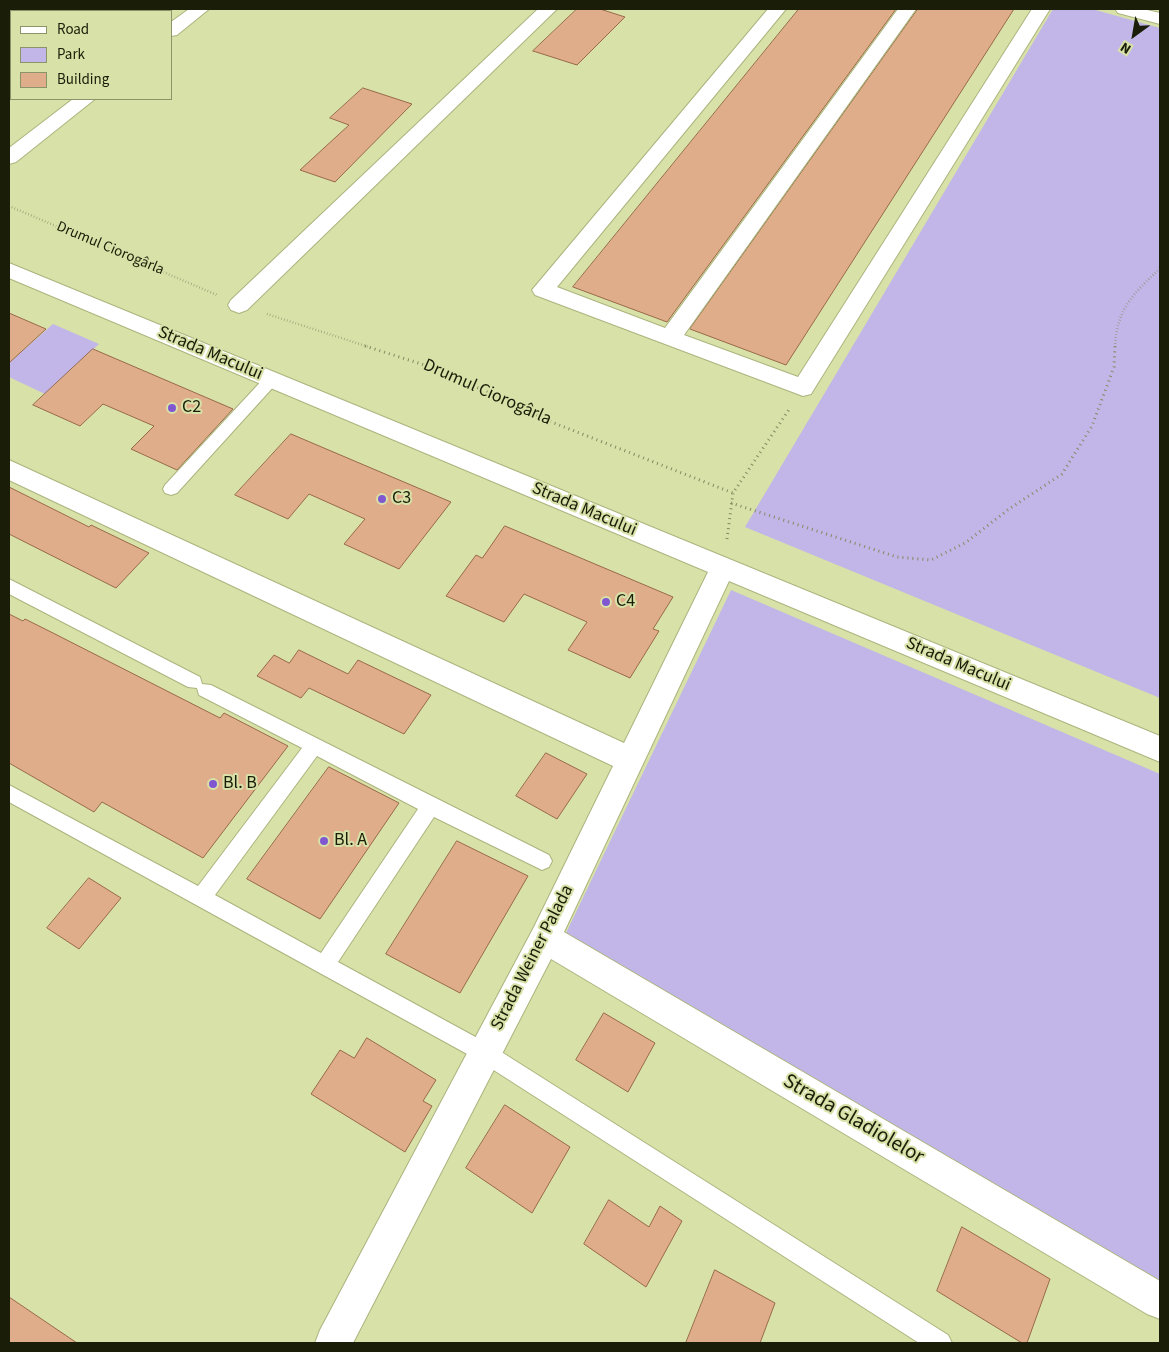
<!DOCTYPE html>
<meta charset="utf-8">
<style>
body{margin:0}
#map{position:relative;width:1169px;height:1352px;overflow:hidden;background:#d7e1a8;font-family:"Source Sans 3",sans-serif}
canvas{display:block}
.frame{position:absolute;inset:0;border:10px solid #1a1d07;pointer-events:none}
.legend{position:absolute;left:10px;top:10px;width:162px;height:90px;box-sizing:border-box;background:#d7e1a8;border:1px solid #8b9368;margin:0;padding:6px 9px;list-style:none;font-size:15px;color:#1a1d07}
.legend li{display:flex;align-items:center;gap:10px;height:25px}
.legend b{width:25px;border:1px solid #8b9368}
.north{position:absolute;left:1109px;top:10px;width:50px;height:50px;-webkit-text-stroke:4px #d7e1a8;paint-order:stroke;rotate:212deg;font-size:14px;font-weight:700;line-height:20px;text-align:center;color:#1a1d07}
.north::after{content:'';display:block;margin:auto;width:18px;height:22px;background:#1a1d07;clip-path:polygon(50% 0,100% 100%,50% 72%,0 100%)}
</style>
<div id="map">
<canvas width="1169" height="1352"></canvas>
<div class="frame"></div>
<ul class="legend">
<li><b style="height:6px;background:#fff"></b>Road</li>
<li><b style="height:14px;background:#c2b6e8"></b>Park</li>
<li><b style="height:14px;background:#e0ad8b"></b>Building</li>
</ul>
<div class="north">N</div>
</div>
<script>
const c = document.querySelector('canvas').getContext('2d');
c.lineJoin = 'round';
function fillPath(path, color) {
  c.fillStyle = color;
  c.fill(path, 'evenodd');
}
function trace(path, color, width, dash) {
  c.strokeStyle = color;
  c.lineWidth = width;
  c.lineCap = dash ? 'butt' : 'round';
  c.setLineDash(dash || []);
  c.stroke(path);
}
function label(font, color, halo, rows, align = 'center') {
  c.font = font + ' "Source Sans 3",sans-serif';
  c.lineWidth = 4;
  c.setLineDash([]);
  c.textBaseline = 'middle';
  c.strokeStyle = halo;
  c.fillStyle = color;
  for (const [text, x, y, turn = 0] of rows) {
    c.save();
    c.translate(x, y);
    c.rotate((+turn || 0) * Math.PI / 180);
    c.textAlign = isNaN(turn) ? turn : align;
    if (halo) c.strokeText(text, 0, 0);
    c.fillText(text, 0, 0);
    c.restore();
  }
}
fillPath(new Path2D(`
 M1053,9H1092L1160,28V698L745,527Z
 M53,324L99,344L45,394L9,377V363Z
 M731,590L1160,774V1287L566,933Z`), '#c2b6e8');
const building = new Path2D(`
 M577,9H600L625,17L577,65L533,51Z
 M799,9H896L667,322L573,287Z
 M918,9H1014L786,365L690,329Z
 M363,88L412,104L335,182L300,170L349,125L330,118Z
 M9,313L46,329L9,363Z
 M93,349L233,409L177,470L131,449L154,426L103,404L80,426L33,405Z
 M291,434L451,502L399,569L344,544L365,519L309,494L288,519L235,495Z
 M9,487L89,527L91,525L149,553L116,588L9,534Z
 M505,526L673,597L653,629L659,631L630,678L568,650L587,622L524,594L504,622L446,596L476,555L482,558Z
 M9,614L23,621L25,619L53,633L220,718L224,713L288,746L203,858L102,802L94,812L9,763Z
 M299,650L348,674L358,660L431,695L404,734L309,688L301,698L257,676L274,655L289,663Z
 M546,753L587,774L557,819L516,796Z
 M329,767L399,803L320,919L247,879Z
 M457,841L528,876L460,993L386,954Z
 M89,878L121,898L79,949L47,928Z
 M604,1013L655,1043L628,1092L576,1060Z
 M367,1038L436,1080L423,1101L432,1106L405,1152L311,1094L340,1050L354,1058Z
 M505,1105L570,1147L532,1213L466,1168Z
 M609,1200L649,1227L660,1206L682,1221L646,1287L584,1244Z
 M962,1227L1050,1279L1027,1343H1022L937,1291Z
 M715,1270L775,1303L760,1343H686Z
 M9,1297L77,1343H9Z`);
fillPath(building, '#e0ad8b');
trace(building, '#986949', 1);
const lane = new Path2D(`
 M271,375L276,376L278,380L276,384L177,493L171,495L165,493L163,489L165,485L266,376Z
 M9,579L200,677L202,684L211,685L549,855L552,861L549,867L542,870L434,817L338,962L492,1046L948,1335L952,1343H919L478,1060L9,802V785L198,886L302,748L199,695L197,688L188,687L9,594ZM317,756L418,809L321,953L215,895Z`);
const street = new Path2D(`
 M189,9H209L177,35L171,36V22Z
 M538,9H557L247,310L239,313L231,310L228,305L231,300Z
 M768,9H786L557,287L665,328L898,9H916L684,335L798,377L1032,9H1050L811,394L803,396L535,295L532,290Z
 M1115,9H1143L1160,13V24L1118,13Z
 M73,99H95L16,162L9,164V148Z
 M9,263L1160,736V762L729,581L564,932L1160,1281V1319L1147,1314L551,959L353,1343H315L320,1330L534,927L613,766L9,480V460L624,743L708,572L9,278Z`);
trace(lane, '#abb47d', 2);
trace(street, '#abb47d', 2);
trace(new Path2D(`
 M9,206L217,295
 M267,314L369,347
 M1115,347C1117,307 1134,294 1160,268`), '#838a61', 2.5, [0.5, 2.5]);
trace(new Path2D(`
 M365,346L437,369L554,423L733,493
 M731,503L897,557L931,560L965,543L1009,509L1062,474L1092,426L1114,367L1115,346
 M727,539L733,493L790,408`), '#838a61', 3, [1, 4]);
fillPath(lane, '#fff');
fillPath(street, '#fff');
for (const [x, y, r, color] of [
 [172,408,5,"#8157d1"],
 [382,499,5,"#8157d1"],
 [606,602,5,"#8157d1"],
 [213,784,5,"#8157d1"],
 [324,841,5,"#8157d1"]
]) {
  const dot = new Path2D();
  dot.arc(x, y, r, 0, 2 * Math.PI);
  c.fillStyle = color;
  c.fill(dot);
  trace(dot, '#d7e1a8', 2);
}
label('15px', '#1a1d07', '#d7e1a8', [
 ["Drumul Ciorogârla",110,249,23]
]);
label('18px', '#1a1d07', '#d7e1a8', [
 ["Strada Macului",210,354,23],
 ["Drumul Ciorogârla",487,393,24],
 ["Strada Macului",584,510,23],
 ["Strada Macului",958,665,23],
 ["Strada Weiner Palada",533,958,-63]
]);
label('18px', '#1a1d07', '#d7e1a8', [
 ["C2",182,408],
 ["C3",392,499],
 ["C4",616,602],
 ["Bl. B",223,784],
 ["Bl. A",334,841]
], 'left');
label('21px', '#1a1d07', '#d7e1a8', [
 ["Strada Gladiolelor",853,1120,30]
]);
</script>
